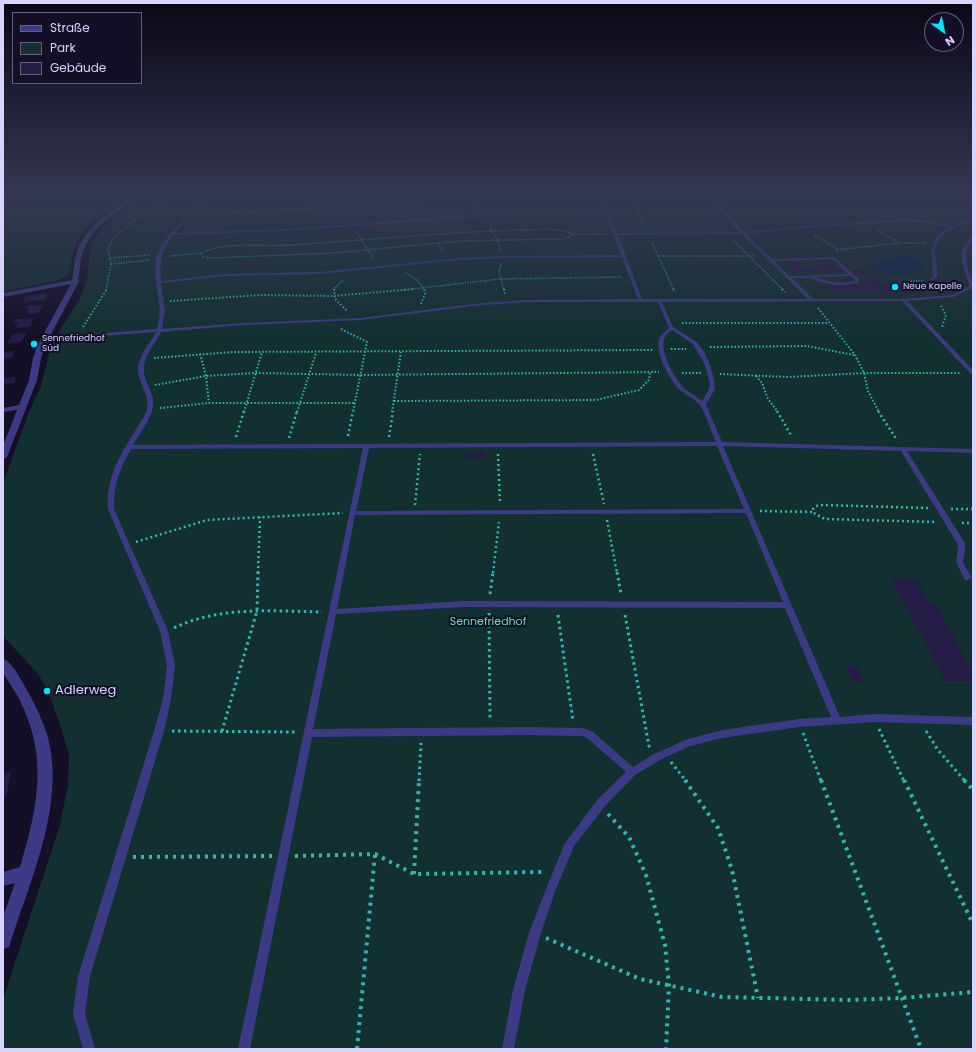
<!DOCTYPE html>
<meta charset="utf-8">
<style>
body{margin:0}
#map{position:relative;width:976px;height:1052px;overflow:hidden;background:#130f26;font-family:Poppins,sans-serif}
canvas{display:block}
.frame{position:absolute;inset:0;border:4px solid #d9d4ff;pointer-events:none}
.legend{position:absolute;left:12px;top:12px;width:130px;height:72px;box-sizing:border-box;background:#130f26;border:1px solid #625e7d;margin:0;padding:5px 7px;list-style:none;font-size:12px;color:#d9d4ff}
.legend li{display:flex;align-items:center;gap:8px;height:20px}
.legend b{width:20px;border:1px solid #625e7d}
.north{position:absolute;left:924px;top:12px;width:40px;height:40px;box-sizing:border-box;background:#130f26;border:1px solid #625e7d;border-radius:50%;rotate:147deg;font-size:11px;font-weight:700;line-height:16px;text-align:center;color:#d9d4ff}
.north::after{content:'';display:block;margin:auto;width:14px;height:18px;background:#00e5ff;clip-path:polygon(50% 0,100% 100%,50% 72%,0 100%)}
</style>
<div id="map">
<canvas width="976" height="1052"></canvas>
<div class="frame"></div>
<ul class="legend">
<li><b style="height:5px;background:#3d3a85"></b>Straße</li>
<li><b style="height:11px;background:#12302f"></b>Park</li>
<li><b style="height:11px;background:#241b47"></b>Gebäude</li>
</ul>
<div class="north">N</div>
</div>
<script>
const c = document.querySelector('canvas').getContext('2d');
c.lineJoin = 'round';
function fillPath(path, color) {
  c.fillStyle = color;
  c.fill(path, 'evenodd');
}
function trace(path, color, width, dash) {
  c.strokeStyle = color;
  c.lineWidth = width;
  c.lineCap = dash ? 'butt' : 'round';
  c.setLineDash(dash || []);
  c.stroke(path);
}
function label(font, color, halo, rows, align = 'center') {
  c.font = font + ' Poppins,sans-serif';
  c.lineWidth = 4;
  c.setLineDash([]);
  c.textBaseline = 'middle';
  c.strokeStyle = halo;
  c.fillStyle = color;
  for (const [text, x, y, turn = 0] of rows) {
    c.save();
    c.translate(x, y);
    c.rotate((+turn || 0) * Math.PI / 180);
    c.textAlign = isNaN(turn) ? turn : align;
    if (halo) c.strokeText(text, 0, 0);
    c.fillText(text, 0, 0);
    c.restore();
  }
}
fillPath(new Path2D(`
 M3,195H131C110,209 85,223 75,247C71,256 71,266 69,275L56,281L3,292Z
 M145,195H973V1049H3V999L60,825L68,784L69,756L63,734L48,691L38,674L3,636V483L29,412L41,386L52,343L80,298L87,280L90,250L97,236L108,222Z`), '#12302f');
fillPath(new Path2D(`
 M899,255C910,255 921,255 923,267C911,279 887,274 873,269L872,265Z`), '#0c2248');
fillPath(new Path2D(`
 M786,262H796L803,269L821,268L817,264H833L841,271L795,272Z
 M863,268L871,276H862L854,269Z
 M876,279L881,284L908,283L911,286H918L922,289L915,290L919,293L879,294L876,291H832L824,287H828L826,285L869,284L864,280Z
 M45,293L47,295L44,300L23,302L25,297Z
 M44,305L38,313L26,314L29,309H26L27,306Z
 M33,318L30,327L16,328L19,322L13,323L16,319Z
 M27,333L20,343L6,344L13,334Z
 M15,351L12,358L3,359V352Z
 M16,377L14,383L3,384V379Z
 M483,452L486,457L468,460L465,455Z
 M891,577L917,579L929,604H936L973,674V681H945Z
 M846,666H857L864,682H853Z
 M11,772L6,798H3V773Z`), '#241b47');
trace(new Path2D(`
 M221,195H264
 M340,195L339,201L348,218
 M471,195L475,208
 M3,197L14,195
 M635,204L644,225
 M204,214L272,211L436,199L594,196
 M489,223L501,249
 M524,230C537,230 562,227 572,234L569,237L562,239L460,241L333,253L211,258L203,257L201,253C225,241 264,247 291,245C369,240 446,232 524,230Z
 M878,231L898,242
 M357,232L374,260
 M572,234H606
 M815,235L837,249
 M734,241L783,290
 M437,243L443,252
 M652,243L674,290
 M837,250L898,243H927
 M170,256L201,253
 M658,256H754
 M109,258L150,255
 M111,264L150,260
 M501,264L499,272L504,290
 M406,273L417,280L425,290
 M911,281L923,290
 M911,281H924
 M106,290L111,264L108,248L113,239L137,218L174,195
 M333,290L343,280
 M403,290L500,279L622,277`), '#2fb8b0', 1.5, [1, 1.5]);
trace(new Path2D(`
 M334,289L335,299L347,311
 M504,289L505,294
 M673,289L675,292
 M782,289L785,292
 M923,290V289
 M170,301L261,295L333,296L414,289
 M421,304L425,294L424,289
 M941,306L946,315L942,327
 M818,308L855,355L864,373L868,391L879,412
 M682,323H829
 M83,327L107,289
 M341,329L367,342L353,412
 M710,347L807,346L854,355
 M671,349H686
 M200,354L206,376L209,403
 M154,358L233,352L653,350
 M682,373H701
 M720,374L788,377L864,373H961
 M756,376L762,383L768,399L778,412
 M155,385L206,376L255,373L361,375L659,372
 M394,401L596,400L639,390L649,380L650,372
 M160,408L209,403H355
 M244,412L262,352
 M297,412L316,353
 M392,412L401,352`), '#2fb8b0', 2, [1.5, 2]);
trace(new Path2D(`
 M777,411L792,437
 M878,411L897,440
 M348,436L353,411
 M236,437L244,411
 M389,437L393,411
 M289,438L297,411
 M498,454L500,503
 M593,454L604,504
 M415,505L420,454
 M928,508L823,505L816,506L813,509L815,514L825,519L937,522
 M951,509H973
 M760,511L813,512
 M607,520L617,573
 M962,523H973
 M136,542L207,520L343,513
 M258,573L260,517
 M493,573L499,522`), '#2fb8b0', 2.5, [2, 3]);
trace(new Path2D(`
 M617,572L621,594
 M490,594L493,572
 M489,613L490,720
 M558,615L573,721
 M625,615L649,746L651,749
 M174,628C219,606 273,611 322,612
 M879,729L904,781
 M172,731L297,732
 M222,731L257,611L258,572
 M926,731L938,750L965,781
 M803,733L821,781
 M671,762L686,781
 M419,781L421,743`), '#2fb8b0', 3, [2.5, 3.5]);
trace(new Path2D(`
 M685,780L718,828L732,870L758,998
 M821,780L921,1049
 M904,780L973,924
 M964,780L973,790
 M608,814L629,837L646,875L665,945L669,985L666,1049
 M295,856L375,854L414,874L545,872
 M133,857L272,856
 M414,874L419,780
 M546,938L640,979L722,997L850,1000L901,998L973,992
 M357,1049L375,854`), '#2fb8b0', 4, [3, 5]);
fillPath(new Path2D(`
 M210,195H214L186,220L175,233L285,229L477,215L606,212L600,195H720L719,196H714L733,221L744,232L802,226L908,219L927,221L952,226L973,218V220C957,226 936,232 935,252C935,260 938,269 937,277L932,280L930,279L933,276C934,254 924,241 949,228L927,223L908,221L802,228L746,234L772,259L834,257L859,279L858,283L845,285H834L821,282L811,278H792L813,299H903L952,295L970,286C964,269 954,248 973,236C973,243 966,247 966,257C966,268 973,277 973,288L953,297L907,301L973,370V375L971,374L902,301L662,302L673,327L697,342L704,352L710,365L714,379L715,389L706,405L722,442L973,449V453L907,451L965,543V550L963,562L972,578L968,580H965L956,562L958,550L957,543L901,451L723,446L840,717L874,714L973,717V725L874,722L799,727L722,738L690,746L660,760L635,775L606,805L574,846L556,889L541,933L525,990L514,1049H502L513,990L529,933L546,889L565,843L598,799L626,772L587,738L583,736L524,735L312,737L250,1049H238L363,448L131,449C120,468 113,487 114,509L168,631L175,665L171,699L164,731L90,976L85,1014L95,1049H83L73,1014L78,976L154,731L163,699L167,665L160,631L108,509C106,479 118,459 133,434C138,426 144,418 147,410C150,395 139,384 138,370C138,356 150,344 156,332L44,340L42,339L44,338L157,329C165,306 152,283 156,260C159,247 167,237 175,228ZM710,196L731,223L740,232L617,233L603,197ZM606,214L621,255L502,256L460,258L319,272L225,274L161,281C159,263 162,249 173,235L285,231L477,217ZM742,234L785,276V278H787L808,299H642L618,235ZM622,257L638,299L528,300L482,303L360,318L243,323L162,329L165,311L161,283L225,276L319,274L460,260L502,258ZM833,259L848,274L789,276L774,261ZM851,276L855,279L854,281C842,284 829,283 817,277ZM528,302H658L669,328C666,331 662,333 660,337C653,350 670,381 680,390C686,395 695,399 700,405C705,412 712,433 716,442L133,445C141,431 158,412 152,395C149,386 143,378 144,368C144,355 156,343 161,332L243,325L360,320L482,305ZM672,330L693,344L705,365L710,384L708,391L702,401C695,395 687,392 682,386C674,377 658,348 665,337C666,334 670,332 672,330ZM717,446L744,509L356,511L369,448ZM746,513L783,602L464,601L337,609L355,515ZM464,607L785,608L831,717L799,719L722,730L685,740L654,754L633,767L593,732L584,728L524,727L313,729L336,614Z`), '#3d3a85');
fillPath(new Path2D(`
 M135,195H140C120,214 95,221 84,249C80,259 80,270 78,280L79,281L46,344L41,358L37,380L7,457L3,460V446L17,410L3,412V408L19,405L29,380L33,358L38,344L71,284L3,297V293L72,280C74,270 74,259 78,249C88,223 113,210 135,195Z
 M3,659C12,661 23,683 28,692C38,710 48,731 51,752C60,816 30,881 11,941L9,947L3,949V917L15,883L3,886V872L20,867C35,817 47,767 27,717C23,706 18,696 12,687C9,682 4,676 3,671C2,667 3,663 3,659Z`), '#3d3a85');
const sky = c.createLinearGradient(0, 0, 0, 342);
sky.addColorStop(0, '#0a0815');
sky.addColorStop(0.57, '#333752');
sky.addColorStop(1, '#33375200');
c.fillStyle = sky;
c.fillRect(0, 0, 976, 342);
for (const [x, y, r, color] of [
 [895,287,4,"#00e5ff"],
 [34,344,4,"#00e5ff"],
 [47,691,4,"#00e5ff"]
]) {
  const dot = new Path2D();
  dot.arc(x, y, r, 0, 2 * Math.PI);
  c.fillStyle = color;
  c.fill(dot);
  trace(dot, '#130f26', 1.5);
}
label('9px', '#d9d4ff', '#130f26', [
 ["Neue Kapelle",903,287],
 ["Sennefriedhof",42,339],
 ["Süd",42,349]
], 'left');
label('11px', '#5fe0c0', '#130f26', [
 ["Sennefriedhof",488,622]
]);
label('13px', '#d9d4ff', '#130f26', [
 ["Adlerweg",55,691]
], 'left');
</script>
